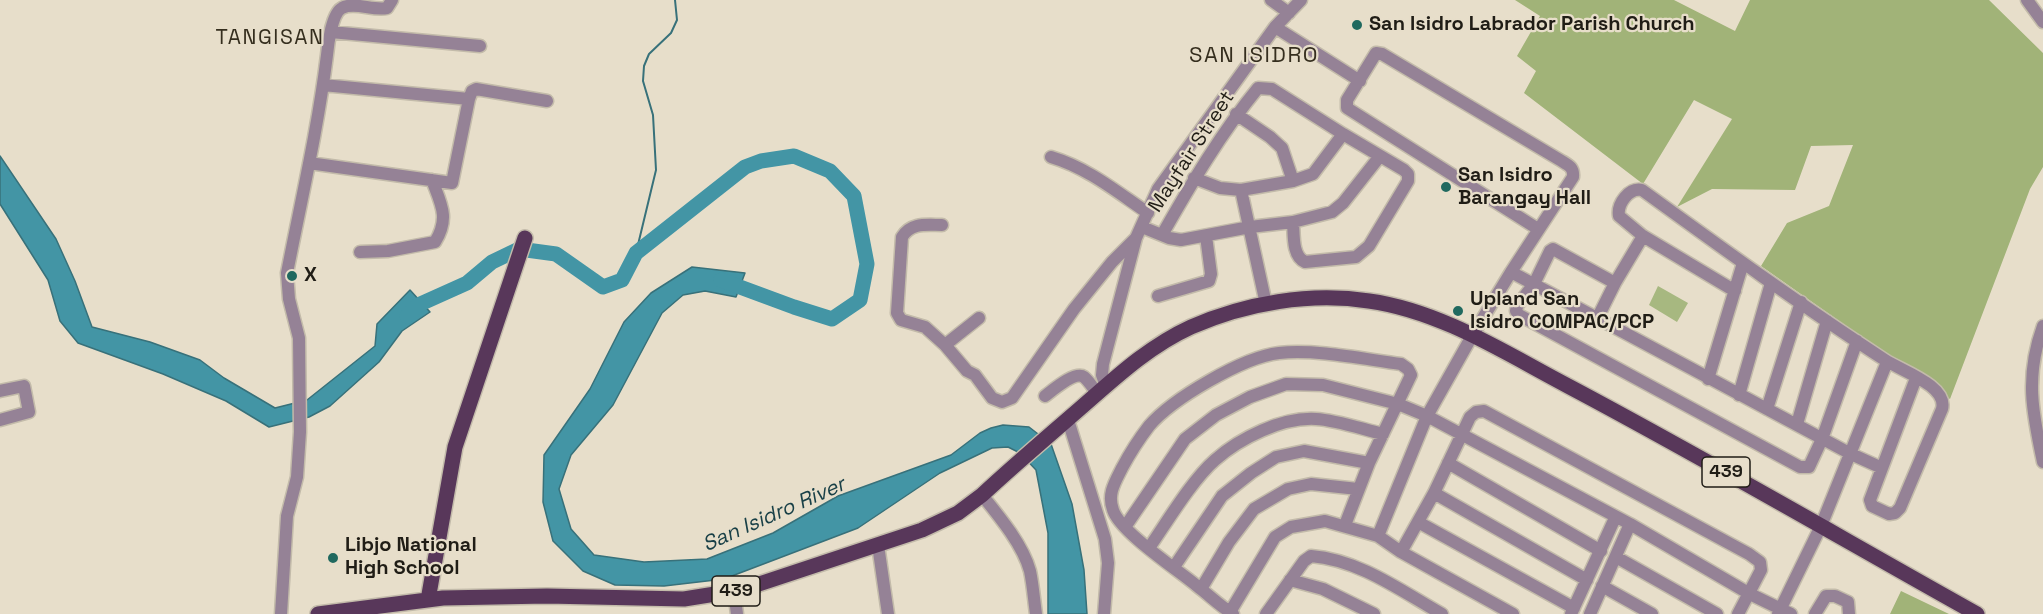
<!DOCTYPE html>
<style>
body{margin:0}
canvas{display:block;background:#e7deca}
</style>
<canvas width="2043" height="614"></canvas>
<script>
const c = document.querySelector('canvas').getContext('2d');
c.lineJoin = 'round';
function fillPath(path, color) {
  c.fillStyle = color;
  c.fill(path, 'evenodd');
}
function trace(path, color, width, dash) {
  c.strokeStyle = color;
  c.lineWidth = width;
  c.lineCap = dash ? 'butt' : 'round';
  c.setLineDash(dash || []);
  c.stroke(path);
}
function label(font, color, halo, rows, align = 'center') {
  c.font = font + ' "Space Grotesk",sans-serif';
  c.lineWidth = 4.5;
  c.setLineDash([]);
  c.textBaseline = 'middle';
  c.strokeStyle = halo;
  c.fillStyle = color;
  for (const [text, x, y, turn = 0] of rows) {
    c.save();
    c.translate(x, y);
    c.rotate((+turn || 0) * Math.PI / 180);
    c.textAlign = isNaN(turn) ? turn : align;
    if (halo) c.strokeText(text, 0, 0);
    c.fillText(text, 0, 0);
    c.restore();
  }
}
fillPath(new Path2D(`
 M1658,286L1688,303L1677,322L1649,305Z`), '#a7b880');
fillPath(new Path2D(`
 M1515,0H1674L1735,31L1750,0H1989L2043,53V167L2030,189L1950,399L1761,266L1787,223L1829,206L1853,145L1811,146L1795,190L1712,189L1677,207L1732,119L1694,100L1643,184L1524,93L1536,71L1517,56L1540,16Z
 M1901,591L1949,614H1890Z`), '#a1b378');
const water = new Path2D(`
 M0,156L56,239L75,281L92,327L150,342L200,360L224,378L275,408L307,400L375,346L377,324L410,290L430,312L402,331L379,362L330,406L309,417L269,427L226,401L163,374L78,343L60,321L48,280L0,204Z
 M692,267L745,273L736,297L705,291L683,295L662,313L613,405L571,455L559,489L571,529L594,555L644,562L707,559L773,533L838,496L951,455L980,433L991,428L1003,425L1029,427L1051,444L1072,504L1084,570L1087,614H1048V533L1036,470L1020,453L1008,447L992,448L940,473L858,528L724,579L664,586L615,585L583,571L553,541L543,502L544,455L590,389L624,322L651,293Z`);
fillPath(water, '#4395a5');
trace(water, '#38717a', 1.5);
trace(new Path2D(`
 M636,253L656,170L653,115L643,81L644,66L649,54L671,33L677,20L675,0`), '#38717a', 2);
trace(new Path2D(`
 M407,316L418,305L467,283L492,262L519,249L556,254L603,287L622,280L636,253L745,167L761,161L794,156L830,171L854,196L867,264L860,300L832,319L794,307L721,280`), '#4395a5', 15);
const minor = new Path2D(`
 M1271,0L1289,13
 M2027,0L2043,22
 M1275,27L1360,81
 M331,32L480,46
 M469,99L472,91L476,89L547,101
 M1236,114L1270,137L1282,148L1293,181
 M1051,157C1088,168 1117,192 1148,213
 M309,163L452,183L469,99L323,85
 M1194,178L1220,188L1241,190L1293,181L1313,174L1343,134
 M1241,190L1266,304
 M942,225C927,225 911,222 902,237L897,313L901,320L925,327L945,345L967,371L975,375L992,398L1002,402L1012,398L1074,309L1112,262L1136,238
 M1142,227L1169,238L1181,240L1250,227L1293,222L1332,212L1343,203L1380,156
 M1162,235C1191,184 1221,133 1258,88L1272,89L1343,134L1404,170L1408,174V181L1369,246L1356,257L1305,262C1292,256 1294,235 1293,222
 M360,252L388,251L435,242C450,218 441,204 432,180
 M1511,272L1851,454L1882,468
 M1615,283L1553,249L1550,251L1534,284L1517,306L1516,311L1519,315L1800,467H1809L1822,439L1857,341
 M1735,291L1643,236L1619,216C1617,204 1629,187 1642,190C1722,248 1802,306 1885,360C1902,371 1948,386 1942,409L1900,508L1895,513L1889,514L1872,506L1870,500L1916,378
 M1158,296L1209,281L1211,274L1206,236
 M1597,319L1615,283L1643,236
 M2043,326C2025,376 2032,411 2043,462
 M945,345L979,318
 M1708,379L1743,263
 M1106,386L1102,375L1103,364L1136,238L1158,189L1275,27L1301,0
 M0,391L24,386L29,412L0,420
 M1739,395L1771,283
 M1045,396C1053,390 1075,371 1084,377C1089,381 1093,388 1097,393
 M1767,409L1801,302
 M1068,420L1105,539L1108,563L1104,614
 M1797,424L1827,321
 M1448,463L1601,551
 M1434,493L1587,580
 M982,495C999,516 1023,545 1030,571C1033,585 1034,600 1036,614
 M1418,522L1574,608
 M1125,527L1185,439L1216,415L1250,397L1286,384L1323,385L1398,404L1427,416L1630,524L1750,594L1791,614
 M1378,536L1427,416L1472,336L1511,272L1573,177C1574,167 1568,165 1560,160L1382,54L1376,53L1347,100V108L1538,229
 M878,545L888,614
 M1149,548C1167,522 1192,480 1215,460C1240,438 1282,417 1316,419C1336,420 1362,429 1383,434
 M1401,552L1434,493L1470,417L1476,412L1484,411L1749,554L1760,562L1761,570L1738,614
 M1616,557L1717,614
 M1174,567L1222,496L1251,473L1276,457L1304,451L1369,463
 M1290,580L1323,589L1374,614
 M1602,586L1652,614
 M1201,589L1229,542L1254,509L1288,489L1311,484L1358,489
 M734,591L737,614
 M1230,612L1275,537L1291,527L1325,521L1378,536L1401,552L1513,614
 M281,614L287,516L297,477L300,432L299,338L289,299L287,273C301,201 318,128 327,55C328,44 332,13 342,8C354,1 372,11 387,8L392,0
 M1233,614C1220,606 1209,595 1197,586C1178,570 1120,532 1113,510C1107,494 1115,482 1122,468C1130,453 1139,439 1149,426C1172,399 1243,357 1279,353C1316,349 1363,359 1401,364L1408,369L1411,375L1369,463L1345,525
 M1266,614L1304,561L1311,556C1360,560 1401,591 1442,614
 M1571,614L1615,518
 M1590,614L1630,524
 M1778,614L1821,526L1887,362
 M1815,614L1826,596H1835L1848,602L1849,614`);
const major = new Path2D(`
 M428,600L455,447L525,238
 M318,614L443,598L547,596L684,599L734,591L759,584L922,530L958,513L982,495C1010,469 1039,444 1068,419C1107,386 1143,349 1191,327C1246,303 1310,292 1369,301C1441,311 1505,353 1568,386C1706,459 1841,538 1977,614`);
trace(minor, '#c3bbaa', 15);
trace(major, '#c3bbaa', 18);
trace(minor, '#958296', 12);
trace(major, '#58375a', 15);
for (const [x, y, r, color] of [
 [1357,25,6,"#20695f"],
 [1446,187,6,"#20695f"],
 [292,276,6,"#20695f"],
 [1458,311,6,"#20695f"],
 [333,558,6,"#20695f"]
]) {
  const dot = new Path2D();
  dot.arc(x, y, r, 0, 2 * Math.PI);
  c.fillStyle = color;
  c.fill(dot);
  trace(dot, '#e7deca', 2);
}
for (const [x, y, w] of [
 [1726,472,48],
 [736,591,48]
]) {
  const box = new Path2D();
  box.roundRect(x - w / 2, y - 15, w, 30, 4.5);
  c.fillStyle = '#e7deca';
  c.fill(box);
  trace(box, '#201d16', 1.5);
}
label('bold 18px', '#201d16', null, [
 ["439",1726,472],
 ["439",736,591]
]);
label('bold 20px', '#201d16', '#e7deca', [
 ["San Isidro Labrador Parish Church",1369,25],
 ["San Isidro",1458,176],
 ["Barangay Hall",1458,199],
 ["X",304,276],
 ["Upland San",1470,300],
 ["Isidro COMPAC/PCP",1470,323],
 ["Libjo National",345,546],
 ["High School",345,569]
], 'left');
label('20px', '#201d16', '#e7deca', [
 ["Mayfair Street",1192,152,-57]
]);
c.letterSpacing = '1.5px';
label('21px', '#352e1e', '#e7deca', [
 ["TANGISAN",270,38]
]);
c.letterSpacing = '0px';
label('italic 21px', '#194047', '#e7deca', [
 ["San Isidro River",774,515,-24]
]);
c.letterSpacing = '1.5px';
label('22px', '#352e1e', '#e7deca', [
 ["SAN ISIDRO",1254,56]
]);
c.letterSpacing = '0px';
</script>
